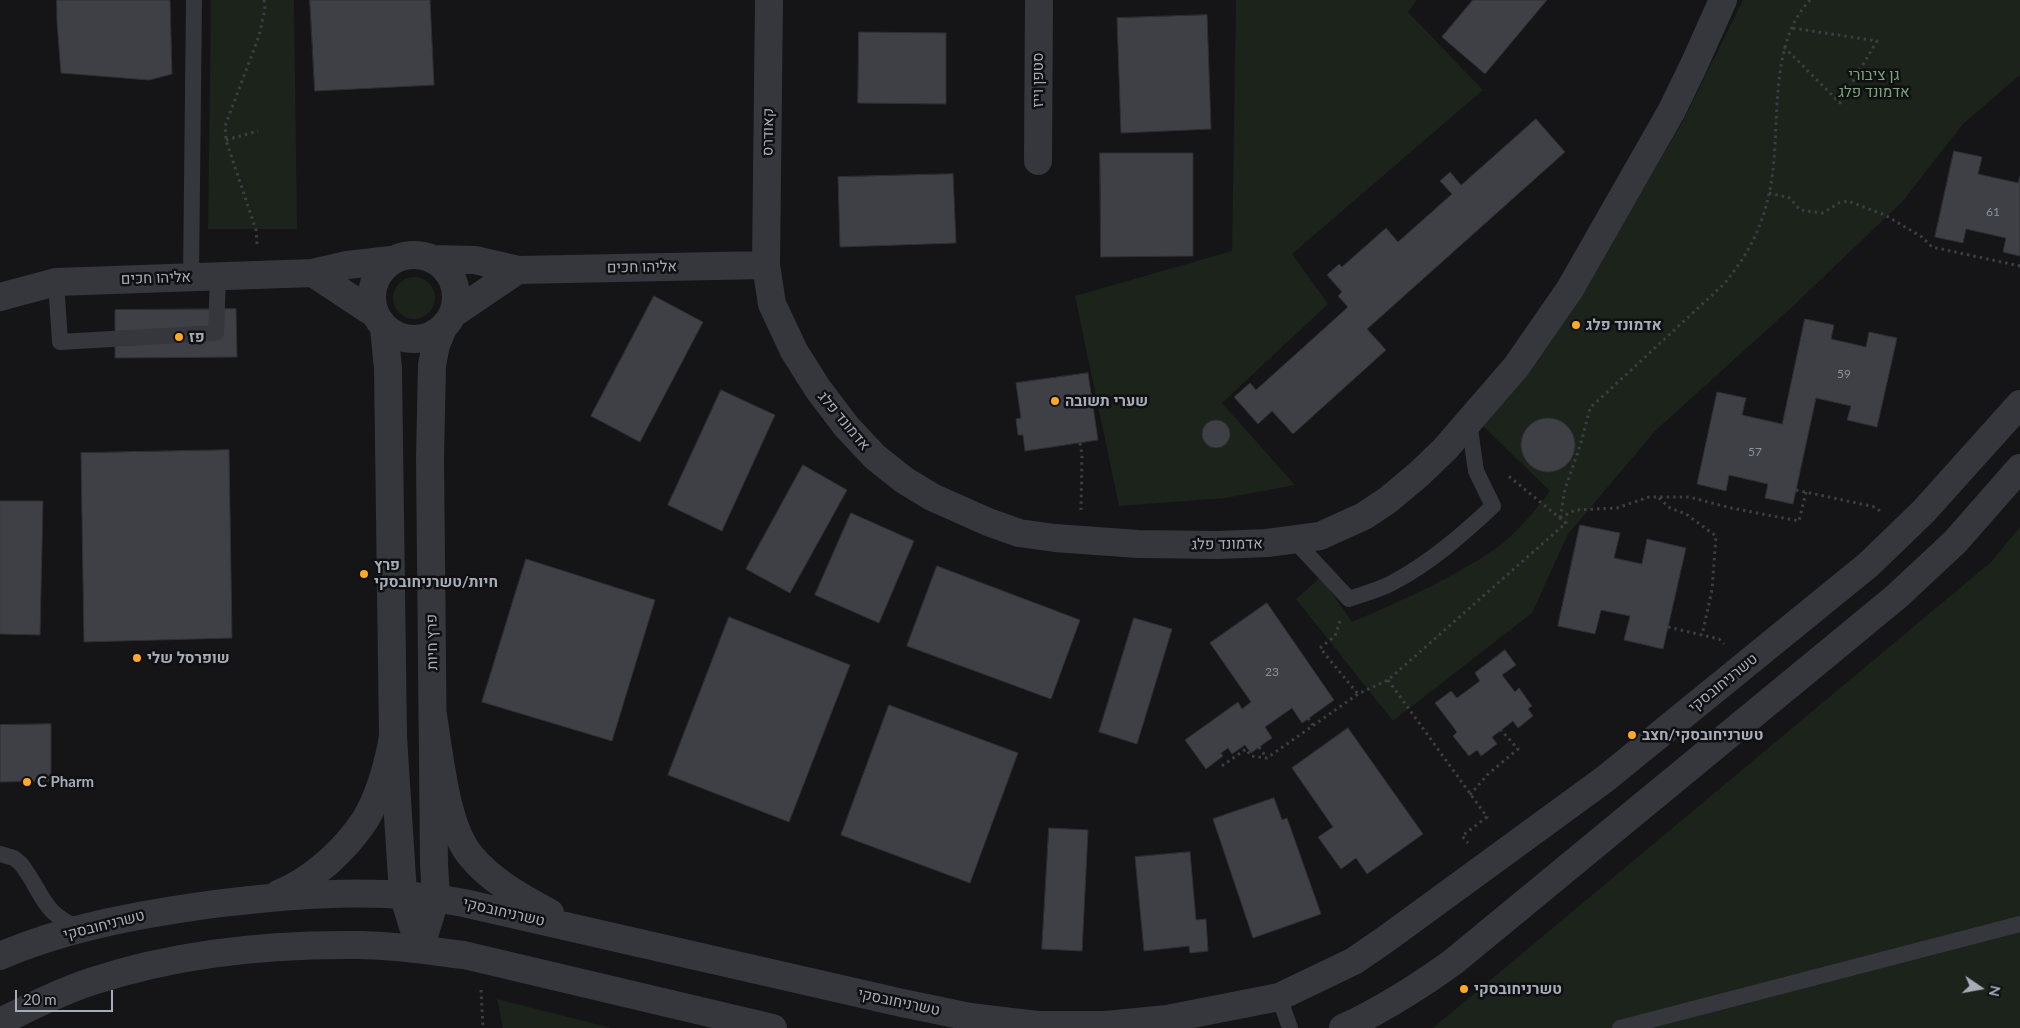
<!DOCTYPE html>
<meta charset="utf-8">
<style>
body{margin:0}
#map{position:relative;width:2020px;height:1028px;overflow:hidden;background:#151517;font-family:Lato,sans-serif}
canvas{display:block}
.north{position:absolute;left:1955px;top:963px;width:50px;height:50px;-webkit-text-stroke:4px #101012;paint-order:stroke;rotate:102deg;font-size:14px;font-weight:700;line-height:20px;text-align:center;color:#a6adb9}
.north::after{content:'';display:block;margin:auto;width:18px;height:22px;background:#a6adb9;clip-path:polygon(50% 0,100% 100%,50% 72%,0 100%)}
.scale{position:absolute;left:15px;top:990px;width:98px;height:22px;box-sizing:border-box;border:2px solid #a6adb9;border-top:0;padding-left:6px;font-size:15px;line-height:18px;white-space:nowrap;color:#a6adb9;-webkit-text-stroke:4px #101012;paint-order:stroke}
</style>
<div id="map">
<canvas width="2020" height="1028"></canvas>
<div class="north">N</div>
<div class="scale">20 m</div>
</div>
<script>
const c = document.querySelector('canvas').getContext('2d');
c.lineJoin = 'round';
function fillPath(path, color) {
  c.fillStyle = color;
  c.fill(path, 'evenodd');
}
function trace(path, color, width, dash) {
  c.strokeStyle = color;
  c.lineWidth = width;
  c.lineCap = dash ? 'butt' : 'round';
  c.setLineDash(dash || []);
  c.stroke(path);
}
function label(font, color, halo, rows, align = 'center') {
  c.font = font + ' Lato,Heebo,sans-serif';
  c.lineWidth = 5;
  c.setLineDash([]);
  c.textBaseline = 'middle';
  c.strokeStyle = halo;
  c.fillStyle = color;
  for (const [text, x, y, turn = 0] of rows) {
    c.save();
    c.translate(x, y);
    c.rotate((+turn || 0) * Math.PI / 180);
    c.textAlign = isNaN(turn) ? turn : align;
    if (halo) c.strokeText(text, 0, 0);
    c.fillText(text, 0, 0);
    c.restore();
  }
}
fillPath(new Path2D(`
 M211,0H294L297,229H208Z
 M1236,0H1417L1408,12L1483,90L1292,254L1328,304L1222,403L1295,485L1225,498L1119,506L1075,296L1232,251Z
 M1743,0H2020V75L1963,124L1902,202L1791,308L1655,431L1568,534L1532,613L1393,721L1296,599L1321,577L1352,622C1401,601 1451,579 1495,549C1514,536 1536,510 1550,491L1483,426L1571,312L1683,121Z
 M393 298a21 21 0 1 1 42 0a21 21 0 1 1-42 0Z
 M2020,527V1028H1433L1991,562Z
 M497,999L611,1028H503Z`), '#1b231b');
const building = new Path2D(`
 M57,0H170L172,74L149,80L61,73L57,22Z
 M310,0H430L434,85L315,91Z
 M1473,0H1547L1485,74L1442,37Z
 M1207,15L1211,129L1121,133L1117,18Z
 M859,32L946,33V104L858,103Z
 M1536,119L1565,152L1367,329L1386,350L1293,434L1272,411L1258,424L1234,397L1250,383L1256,390L1348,307L1338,296L1342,292L1327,275L1339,264L1342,267L1386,228L1398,242L1452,194L1440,181L1450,172L1461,185Z
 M1954,151L1982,157L1978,174L2018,183L2020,176V256L2003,252L2006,238L1966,229L1963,243L1935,237Z
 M1100,153H1193V256L1101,257Z
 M953,174L956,243L840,247L838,177Z
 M654,296L703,322L640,442L591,416Z
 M236,309L237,357L115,358V310Z
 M1805,319L1834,325L1831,339L1866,347L1869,332L1897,338L1877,427L1847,420L1851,406L1816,398L1793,504L1765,498L1768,484L1729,475L1726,491L1697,484L1717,392L1746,398L1742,415L1782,424Z
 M1088,373L1098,440L1025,451L1023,435H1018L1016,419L1021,418L1016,383Z
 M721,390L775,415L722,531L668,505Z
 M1521 445a27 27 0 1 1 54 0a27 27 0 1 1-54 0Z
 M1202 434a14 14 0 1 1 28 0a14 14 0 1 1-28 0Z
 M229,450L232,638L84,642L81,453Z
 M803,465L847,490L790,593L746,569Z
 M0,501H43L40,635L0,634Z
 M851,513L914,541L879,623L815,595Z
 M1580,525L1620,533L1614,558L1642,564L1647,539L1686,548L1663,649L1624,640L1630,616L1601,610L1595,634L1558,626Z
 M526,559L655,600L612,741L482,702Z
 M937,566L1080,620L1051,699L907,646Z
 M1267,603L1334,700L1302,723L1292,708L1265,727L1272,738L1259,747L1251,753L1245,745L1232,754L1228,748L1221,753L1223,756L1206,769L1185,740L1238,702L1242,709L1251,702L1210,643Z
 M729,617L850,665L789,822L668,775Z
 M1134,618L1172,629L1137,744L1099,732Z
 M1505,650L1516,665L1502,675L1515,692L1519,688L1532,706L1528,709L1533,716L1518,728L1513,721L1492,737L1497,744L1481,756L1477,750L1469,756L1453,736L1457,732L1435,703L1451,691L1457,698L1480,681L1475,673Z
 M889,705L1018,753L970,883L841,835Z
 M51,724V781L0,782V725Z
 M1348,728L1423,834L1367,874L1356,858L1341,869L1318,837L1333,827L1292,768Z
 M1274,798L1282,820L1287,818L1321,914L1253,938L1213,819Z
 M1049,828L1088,830L1082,951L1042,949Z
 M1190,852L1196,920L1206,919L1208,951L1190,953L1189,946L1144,951L1135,857Z`);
fillPath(building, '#3f4045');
trace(building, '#2f2f33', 1);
trace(new Path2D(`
 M1784,47L1840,103L1877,41L1792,28
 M226,140L258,131
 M1769,193L1790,198L1800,210L1823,213L1839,203L1848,201L1885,215L1922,237L1932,247L2020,266
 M257,244L256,230L226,140L225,126L259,36L265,9L264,0
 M1080,443L1082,455L1081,510
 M1796,490L1875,507L1880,511
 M1659,498L1670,508L1686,514L1716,536L1712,590L1702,635
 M1560,518L1565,489L1581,443L1590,408L1724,284C1747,256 1761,230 1769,194C1783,134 1765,47 1810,0
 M1560,518L1575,510L1617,508L1649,497H1689L1731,508L1799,521L1806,492
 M1340,621L1335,636L1320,648L1358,694
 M1668,627L1719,639L1724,644
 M1388,680L1487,817L1462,836L1468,843
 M1308,718L1313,725
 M1259,747L1267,758
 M1222,766L1246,749L1251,756L1267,758L1358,694L1388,680L1566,523L1506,474
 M1470,795L1487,775L1518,749L1501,730
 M481,990L483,1028`), '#3c3e44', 3, [2.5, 4]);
trace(new Path2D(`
 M191,277L194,0
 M56,282L60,342L216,333L218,276
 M1294,540L1349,599C1363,594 1379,590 1392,583C1430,563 1462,535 1493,506L1476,471L1469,422
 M0,854L14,858L21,864C44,894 41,913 81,929
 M1279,997L1290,1028
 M1620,1028L2020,924`), '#36373d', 16);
trace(new Path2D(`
 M769,0L766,265L772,304L794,351L818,389L846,426L875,457L904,480L932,497L988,522L1019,533L1055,538L1138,544L1218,545L1267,543L1320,536L1364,516L1388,500L1419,474L1445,449L1516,367L1570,289L1671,112L1693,67L1723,0
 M1038,161L1039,0
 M372 297a42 42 0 1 1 84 0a42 42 0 1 1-84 0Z
 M435,259L475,260L518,270L766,265
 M313,273L375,314
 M0,297L56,282L313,273L347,265L391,260
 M453,314L518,270
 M384,328L388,368L393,737L403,894L420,949
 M420,949L436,897L434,863L430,458L432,365L436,345L443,328`), '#36373d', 28);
trace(new Path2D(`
 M433,716C440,756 445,824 470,855C491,881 521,897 550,913
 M278,894C312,881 345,850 365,820C380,795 388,765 393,737
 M0,956C67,927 142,914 214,904C297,894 382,887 464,903L902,1003L970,1017L1037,1025H1106L1167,1019L1279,997L1354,961L1386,939L1605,779L1868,565L1923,512L2020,404
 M0,1022C30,1007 62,991 93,981C178,953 270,944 359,945C394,945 429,951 464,955L773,1028
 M1343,1028C1384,1009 1417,988 1453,962L1896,597L1955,542L2020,468`), '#36373d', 28);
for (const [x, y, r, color] of [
 [1576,325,5,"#ffa925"],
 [179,337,5,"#ffa925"],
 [1055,401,5,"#ffa925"],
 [364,574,5,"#ffa925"],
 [137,658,5,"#ffa925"],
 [1632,735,5,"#ffa925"],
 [27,782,5,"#ffa925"],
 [1464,989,5,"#ffa925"]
]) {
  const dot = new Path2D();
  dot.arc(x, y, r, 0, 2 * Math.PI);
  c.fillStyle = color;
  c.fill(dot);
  trace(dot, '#101012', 2);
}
label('12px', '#8c929c', null, [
 ["61",1993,212],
 ["59",1844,374],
 ["57",1755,452],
 ["23",1272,672]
]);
label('15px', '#7ba57b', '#101012', [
 ["גן ציבורי",1874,75],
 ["אדמונד פלג",1874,92]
]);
label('15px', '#a6adb9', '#101012', [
 ["סטפן וייז",1038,80,-90],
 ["קאודרס",768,132,-89],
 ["אליהו חכים",642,267,-1],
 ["אליהו חכים",156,278,-2],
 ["אדמונד פלג",844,421,50],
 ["אדמונד פלג",1227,544,-1],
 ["פרץ חיות",432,642,-91],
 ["טשרניחובסקי",1723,683,-39],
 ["טשרניחובסקי",504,912,13],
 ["טשרניחובסקי",104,925,-14],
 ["טשרניחובסקי",899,1002,12]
]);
label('bold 15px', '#a6adb9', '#101012', [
 ["אדמונד פלג",1586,325],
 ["פז",189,337],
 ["שערי תשובה",1065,401],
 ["פרץ",374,565],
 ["חיות/טשרניחובסקי",374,582],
 ["שופרסל שלי",147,658],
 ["טשרניחובסקי/חצב",1642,735],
 ["C Pharm",37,782],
 ["טשרניחובסקי",1474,989]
], 'left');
</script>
